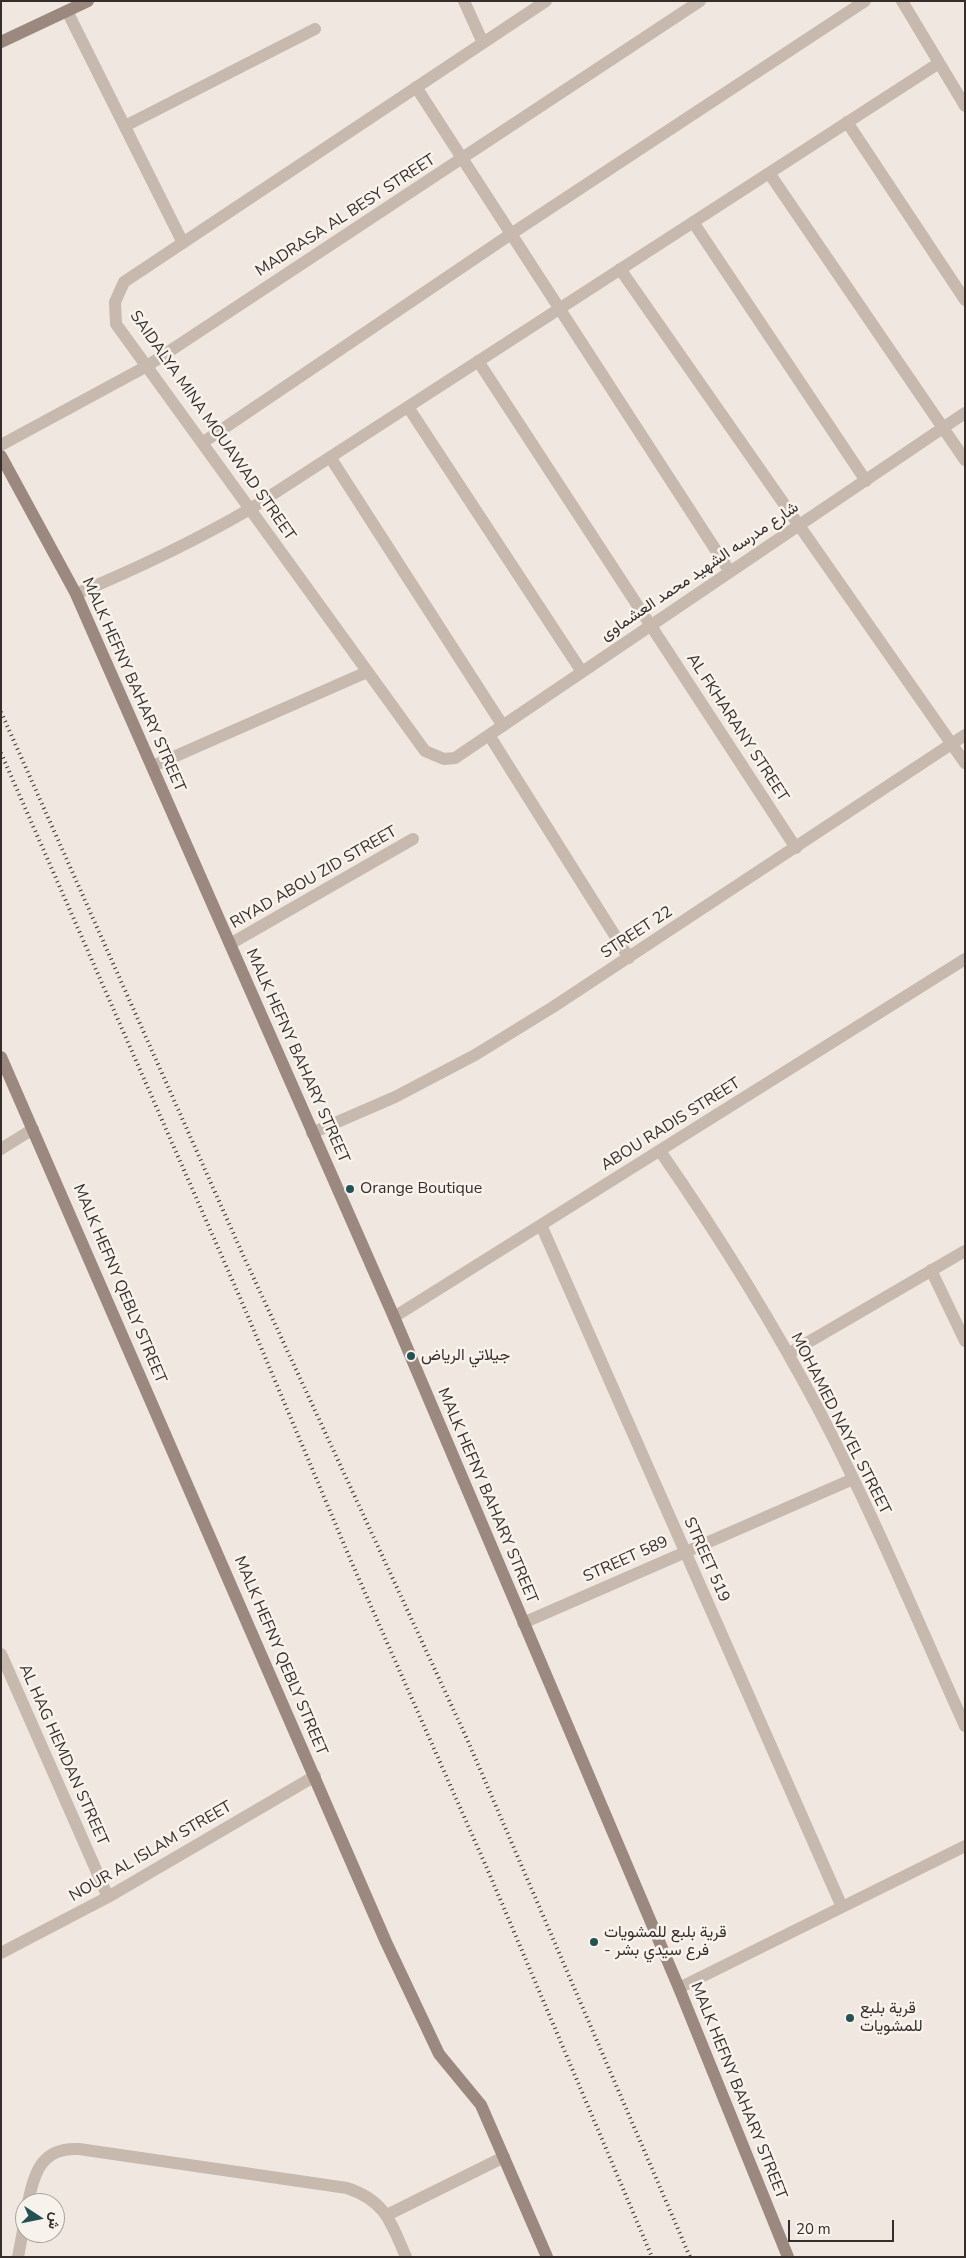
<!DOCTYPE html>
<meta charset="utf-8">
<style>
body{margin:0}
#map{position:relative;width:966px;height:2258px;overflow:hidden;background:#f0e8e0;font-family:"Nunito Sans",Vazirmatn,sans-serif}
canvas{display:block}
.frame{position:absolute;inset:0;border:2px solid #362e2b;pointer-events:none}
.north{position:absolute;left:15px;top:2193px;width:50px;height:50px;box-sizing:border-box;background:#f8f2ec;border:1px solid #aaa49f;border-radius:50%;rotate:101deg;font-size:14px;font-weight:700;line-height:20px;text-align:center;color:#362e2b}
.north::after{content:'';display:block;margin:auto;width:18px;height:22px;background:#255153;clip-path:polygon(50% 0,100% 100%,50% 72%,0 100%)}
.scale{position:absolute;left:788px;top:2220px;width:106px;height:22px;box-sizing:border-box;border:2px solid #362e2b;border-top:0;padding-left:6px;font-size:15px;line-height:18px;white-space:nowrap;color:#362e2b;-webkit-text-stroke:4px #f8f2ec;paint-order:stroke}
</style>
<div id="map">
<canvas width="966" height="2258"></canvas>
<div class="frame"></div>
<div class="north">ش</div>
<div class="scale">20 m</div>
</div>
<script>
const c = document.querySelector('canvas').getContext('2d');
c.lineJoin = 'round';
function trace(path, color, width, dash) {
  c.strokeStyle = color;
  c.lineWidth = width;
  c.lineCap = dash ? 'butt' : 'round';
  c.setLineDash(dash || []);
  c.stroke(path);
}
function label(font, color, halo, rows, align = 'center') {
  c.font = font + ' "Nunito Sans",Vazirmatn,sans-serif';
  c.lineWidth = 5;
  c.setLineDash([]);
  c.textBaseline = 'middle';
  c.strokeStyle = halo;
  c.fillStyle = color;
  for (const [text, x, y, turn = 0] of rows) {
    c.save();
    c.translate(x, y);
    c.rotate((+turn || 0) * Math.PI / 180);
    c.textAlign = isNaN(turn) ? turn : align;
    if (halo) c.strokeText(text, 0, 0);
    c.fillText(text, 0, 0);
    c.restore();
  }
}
trace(new Path2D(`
 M28,2203C34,2172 42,2147 79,2149L347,2188C386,2201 391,2223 406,2257
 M387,2215L504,2157
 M18,2257L25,2220`), '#c7b9ad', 12);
trace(new Path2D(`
 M464,1L483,43
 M546,1L124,282L115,302L116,324L425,751L444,759L455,758L965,413
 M902,1L965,106
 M67,11L183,243
 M416,87L730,572
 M847,122L965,300
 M125,126L315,29
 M769,173L965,460
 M693,222L866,481
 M620,269L965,763
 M478,361L796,848
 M408,407L582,672
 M202,443L511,234L865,1
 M1,445L147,366L700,1
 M330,457L503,726
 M76,594C136,569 193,542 250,509L939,63
 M489,735L629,958
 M153,766L367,672
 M230,944L413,839
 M312,1133L395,1097L475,1055L553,1007L965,735
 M1,1149L33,1129
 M660,1151C719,1236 773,1323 821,1414C874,1516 918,1622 965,1726
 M541,1225L842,1907
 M931,1270L965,1341
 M394,1317L965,959
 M788,1354L965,1251
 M523,1623L853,1479
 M1,1654L108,1897
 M1,1953L108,1897L315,1776
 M679,1988L965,1846`), '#c7b9ad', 12);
trace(new Path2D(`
 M1,42L88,1
 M1,456L76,594L394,1317L679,1988L788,2257
 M1,1057L386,1942L439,2054L481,2105L547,2257`), '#9b887f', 12);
trace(new Path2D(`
 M1,712L243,1255L467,1739L690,2257
 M1,753L241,1300L351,1561L489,1873L652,2257`), '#362e2b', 4, [1, 4]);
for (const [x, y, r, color] of [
 [350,1189,5,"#255153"],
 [411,1356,5,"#255153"],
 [594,1942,5,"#255153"],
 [850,2018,5,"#255153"]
]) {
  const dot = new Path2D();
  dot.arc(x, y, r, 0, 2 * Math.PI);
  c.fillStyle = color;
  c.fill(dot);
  trace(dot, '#f8f2ec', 2);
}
label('16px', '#362e2b', '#f8f2ec', [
 ["MADRASA AL BESY STREET",346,216,-33],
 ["SAIDALYA MINA MOUAWAD STREET",212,426,55],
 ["شارع مدرسه الشهيد محمد العشماوى",700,572,-34],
 ["MALK HEFNY BAHARY STREET",133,685,66],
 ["AL FKHARANY STREET",737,728,57],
 ["RIYAD ABOU ZID STREET",314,878,-30],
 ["STREET 22",637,933,-33],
 ["MALK HEFNY BAHARY STREET",297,1056,66],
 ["ABOU RADIS STREET",671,1125,-32],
 ["MALK HEFNY QEBLY STREET",119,1284,67],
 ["MOHAMED NAYEL STREET",840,1424,63],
 ["MALK HEFNY BAHARY STREET",487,1496,67],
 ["STREET 589",626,1560,-24],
 ["STREET 519",706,1560,66],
 ["MALK HEFNY QEBLY STREET",280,1656,67],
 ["AL HAG HEMDAN STREET",63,1755,66],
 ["NOUR AL ISLAM STREET",151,1852,-30],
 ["MALK HEFNY BAHARY STREET",738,2091,68]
]);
label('16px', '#362e2b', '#f8f2ec', [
 ["Orange Boutique",360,1189],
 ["جيلاتي الرياض",421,1356],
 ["قرية بلبع للمشويات",604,1933],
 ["- فرع سيدي بشر",604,1951],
 ["قرية بلبع",860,2009],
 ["للمشويات",860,2027]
], 'left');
</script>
